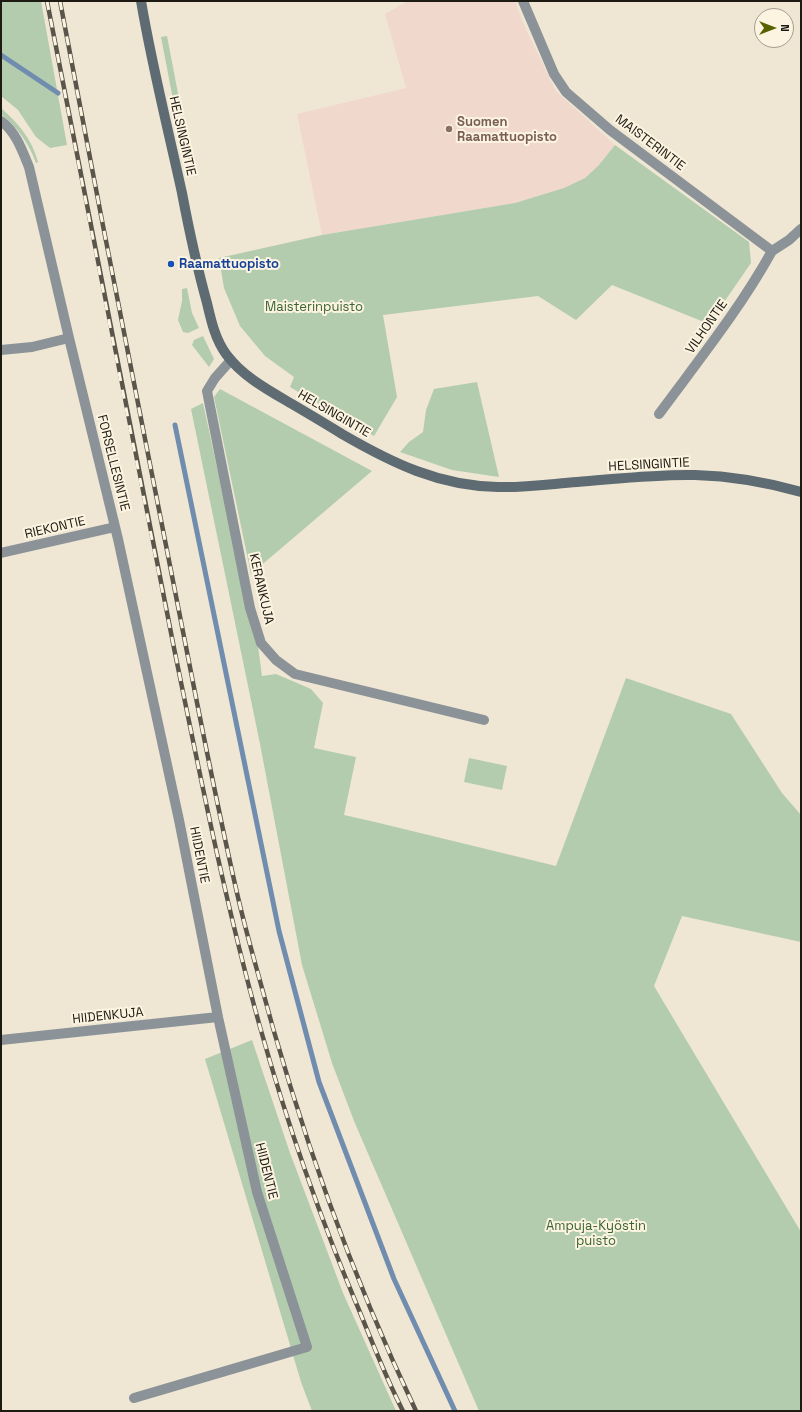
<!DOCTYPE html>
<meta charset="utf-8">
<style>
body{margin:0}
#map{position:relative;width:802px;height:1412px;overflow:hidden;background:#efe7d4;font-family:"Space Grotesk",sans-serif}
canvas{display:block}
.frame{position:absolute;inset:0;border:2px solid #1d1a13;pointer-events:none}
.north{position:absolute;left:754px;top:8px;width:40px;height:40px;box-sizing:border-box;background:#fcf4e1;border:1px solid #a39d8f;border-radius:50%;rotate:90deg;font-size:11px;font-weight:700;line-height:16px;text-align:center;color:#1d1a13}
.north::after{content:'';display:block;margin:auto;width:14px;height:18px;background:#576100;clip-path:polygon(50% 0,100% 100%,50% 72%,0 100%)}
</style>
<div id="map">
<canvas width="802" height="1412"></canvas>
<div class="frame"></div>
<div class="north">N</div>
</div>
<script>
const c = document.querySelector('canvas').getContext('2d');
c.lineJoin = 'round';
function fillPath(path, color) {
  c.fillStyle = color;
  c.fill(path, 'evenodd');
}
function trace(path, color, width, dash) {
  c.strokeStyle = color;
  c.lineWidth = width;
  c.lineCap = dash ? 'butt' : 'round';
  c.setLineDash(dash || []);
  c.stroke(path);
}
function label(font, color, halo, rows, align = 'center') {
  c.font = font + ' "Space Grotesk",sans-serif';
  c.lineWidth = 4;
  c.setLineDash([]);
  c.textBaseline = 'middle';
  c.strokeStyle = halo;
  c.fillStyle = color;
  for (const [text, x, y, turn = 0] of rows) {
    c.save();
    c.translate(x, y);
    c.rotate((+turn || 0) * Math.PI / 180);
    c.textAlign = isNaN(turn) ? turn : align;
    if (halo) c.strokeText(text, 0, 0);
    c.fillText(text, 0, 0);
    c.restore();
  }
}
fillPath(new Path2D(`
 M408,1H515L525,27L556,91L615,145L598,166L585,178L564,188L515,203L322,235L297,114L406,88L385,14Z`), '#f0d8cd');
fillPath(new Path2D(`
 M1,1H41L67,145L50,148L36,137L18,110L1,96Z
 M167,36L181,109L175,110L161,37Z
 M1,108C18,123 32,139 38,162L36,163C29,143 17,127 1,114Z
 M183,122L184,123L197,179L185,151L179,123Z
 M615,145L749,242L751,263L709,324L612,285L576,320L538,296L383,315L397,397L374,436L290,387L294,377L265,356L240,326L224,288L219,258L322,235L515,203L564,188L585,178L598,166Z
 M187,288L192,313L199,328L188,333L183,332L178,320L182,301V289Z
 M203,336L214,359L209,367L192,345L194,340Z
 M477,382L499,477L452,470L400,452L409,442L423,432L426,410L434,389Z
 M220,389L372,471L251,574L214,397Z
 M203,403L242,582L258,646L262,676L276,674L311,689L323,703L314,748L356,757L344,815L375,822L556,866L626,678L731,714L782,793L801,815V942L682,916L654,986L801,1232V1411H479L354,1121L332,1063L302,965L260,744L191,409Z
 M469,758L507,766L502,790L464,782Z
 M252,1040L290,1153L343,1293L396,1411H312L301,1382L205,1059Z`), '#b3ccae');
trace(new Path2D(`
 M1,55L58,93
 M175,425L279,931L319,1082L394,1279L455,1411`), '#708cae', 5);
trace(new Path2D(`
 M523,1L554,74L566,92L610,130L772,251L789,240L801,229
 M1,121C16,132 22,150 29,167L69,338L118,539L179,820L218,1017L257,1192L307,1347L134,1398
 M1,350L32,347L69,338
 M231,360L215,378L207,391L250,608L261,643L276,660L295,674L484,720
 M659,414C698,361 740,309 772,251
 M1,553L115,527
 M1,1040L218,1017`), '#8b9398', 10);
trace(new Path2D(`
 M141,1C152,66 168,129 182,193C189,230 197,267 207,303C211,320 215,339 226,354C242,376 268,390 292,404C309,414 326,424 342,434C392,463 439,486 498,487C525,488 551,484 577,482C616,479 656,474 695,475C731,476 766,482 801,492`), '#5f6b72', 10);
const rail = new Path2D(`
 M47,1C89,217 130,433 174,648C200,775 225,902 260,1027C287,1123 320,1218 359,1310C373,1344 386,1378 403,1411
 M60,1C97,198 136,394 175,591C195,692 214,793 237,893C243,919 250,945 257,970C297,1121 349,1270 416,1411`);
trace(rail, '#5a554b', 4.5);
trace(rail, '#fcf4e1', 3, [9]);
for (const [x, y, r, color] of [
 [449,129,4,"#8d6e63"],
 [171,264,4,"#1a4fb4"]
]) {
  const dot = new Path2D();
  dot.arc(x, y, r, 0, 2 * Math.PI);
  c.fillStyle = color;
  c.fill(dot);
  trace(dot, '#fcf4e1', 1.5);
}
label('bold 13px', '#785e54', '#fcf4e1', [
 ["Suomen",457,122],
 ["Raamattuopisto",457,137]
], 'left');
label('13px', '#1d1a13', '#fcf4e1', [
 ["HELSINGINTIE",182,136,77],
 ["MAISTERINTIE",650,143,37],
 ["VILHONTIE",707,327,-55],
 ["HELSINGINTIE",334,414,30],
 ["FORSELLESINTIE",113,463,76],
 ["HELSINGINTIE",649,465,-3],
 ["RIEKONTIE",55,528,-13],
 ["KERANKUJA",261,589,77],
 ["HIIDENTIE",199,855,79],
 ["HIIDENKUJA",108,1016,-6],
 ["HIIDENTIE",266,1171,76]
]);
label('bold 13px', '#164399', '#fcf4e1', [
 ["Raamattuopisto",179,264]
], 'left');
label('13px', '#3a6431', '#fcf4e1', [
 ["Maisterinpuisto",314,307],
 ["Ampuja-Kyöstin",596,1226],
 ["puisto",596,1241]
]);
</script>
